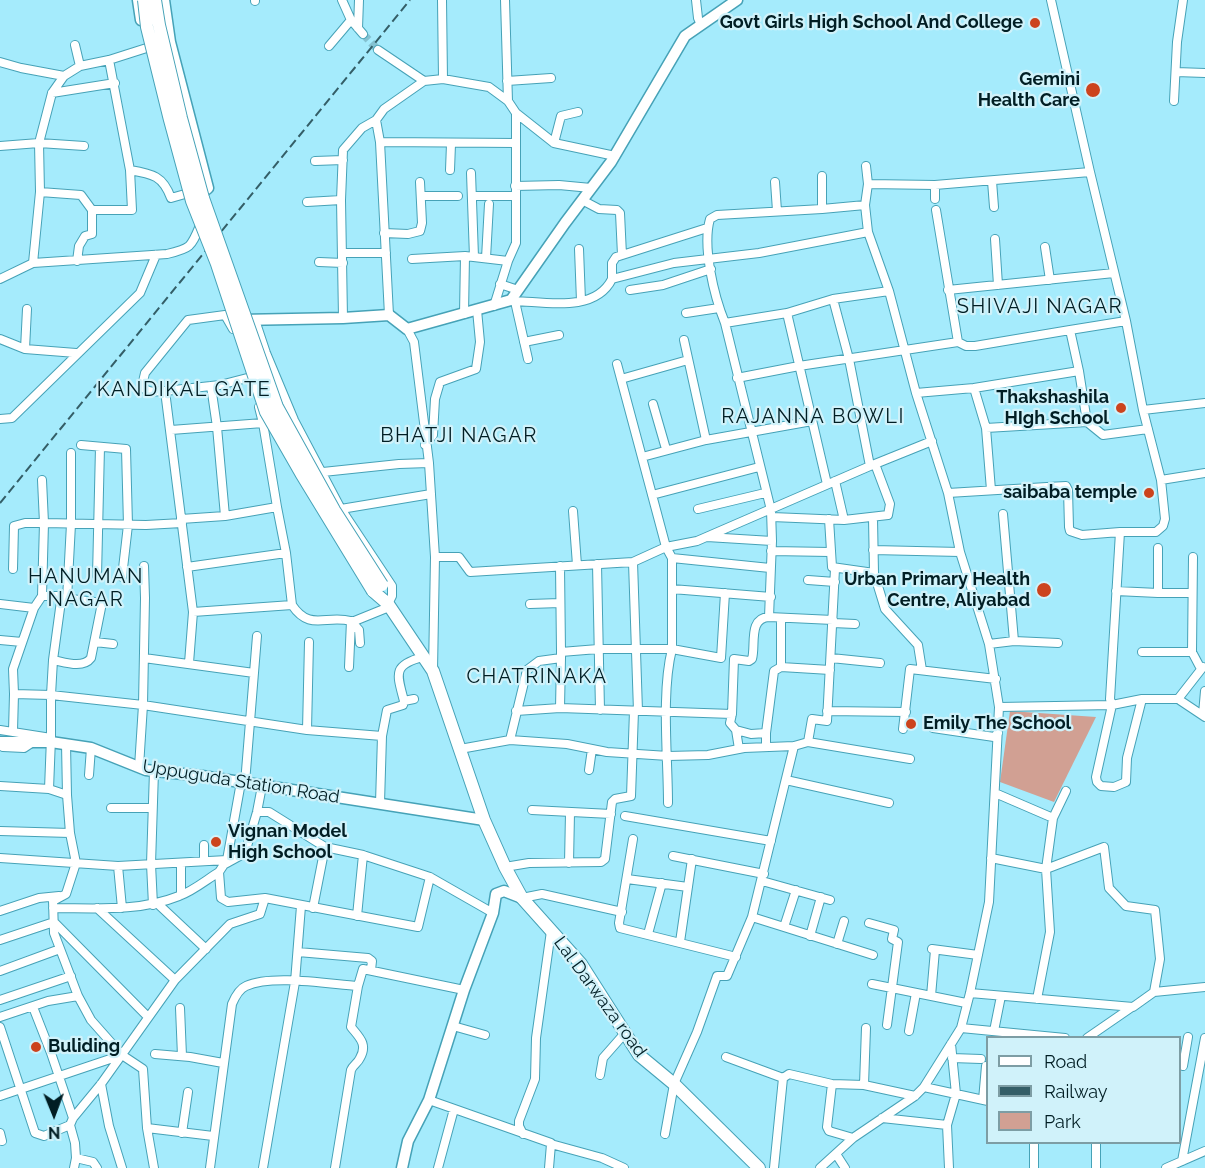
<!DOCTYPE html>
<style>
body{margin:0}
#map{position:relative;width:1205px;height:1168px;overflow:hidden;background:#a5ebfc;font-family:Raleway,sans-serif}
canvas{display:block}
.legend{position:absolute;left:986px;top:1036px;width:195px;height:108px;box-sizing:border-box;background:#d0f2fa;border:2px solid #7d9da4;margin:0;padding:8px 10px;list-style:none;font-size:18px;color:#011e24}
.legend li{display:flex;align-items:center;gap:12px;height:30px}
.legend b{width:30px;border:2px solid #7d9da4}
.north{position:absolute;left:24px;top:1084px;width:60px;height:60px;-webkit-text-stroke:4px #d0f2fa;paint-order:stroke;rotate:179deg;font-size:16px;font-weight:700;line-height:24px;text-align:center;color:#011e24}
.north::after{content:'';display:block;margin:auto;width:21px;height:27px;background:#011e24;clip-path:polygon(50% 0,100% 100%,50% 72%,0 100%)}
</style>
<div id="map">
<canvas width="1205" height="1168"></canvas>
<ul class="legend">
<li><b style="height:8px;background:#fff"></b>Road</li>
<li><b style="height:8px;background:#345e67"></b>Railway</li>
<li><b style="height:16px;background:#d1a093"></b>Park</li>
</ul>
<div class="north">N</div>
</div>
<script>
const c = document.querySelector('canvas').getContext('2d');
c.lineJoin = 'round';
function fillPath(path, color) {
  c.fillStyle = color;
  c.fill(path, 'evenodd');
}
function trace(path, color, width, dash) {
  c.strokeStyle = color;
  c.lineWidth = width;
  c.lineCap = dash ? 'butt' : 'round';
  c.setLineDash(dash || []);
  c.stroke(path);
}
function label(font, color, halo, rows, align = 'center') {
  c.font = font + ' Raleway,sans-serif';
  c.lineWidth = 4.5;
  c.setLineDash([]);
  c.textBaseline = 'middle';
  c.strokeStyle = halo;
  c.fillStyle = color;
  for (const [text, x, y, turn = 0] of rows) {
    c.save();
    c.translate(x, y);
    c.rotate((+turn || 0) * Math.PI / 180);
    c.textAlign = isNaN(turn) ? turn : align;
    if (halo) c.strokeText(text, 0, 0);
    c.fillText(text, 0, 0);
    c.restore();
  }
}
fillPath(new Path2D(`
 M1010,711L1096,717L1054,802L1000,782Z`), '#d1a093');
trace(new Path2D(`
 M363,34L378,50`), '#84c2d1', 8, [8, 4]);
const minor = new Path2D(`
 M255,0V1
 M342,0L351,20L363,34
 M442,0L443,79
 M505,0L508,101
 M696,0L698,18L701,25
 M1051,0L1090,172L1126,321L1143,410L1161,480L1165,519L1163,526L1156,532H1120L1110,699L1112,705L1096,777L1097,782L1101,786L1114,787L1126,782L1127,758L1142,699
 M358,28L359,0
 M75,45L80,66
 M329,46L351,20
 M378,50L424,81
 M0,62L21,68L64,76
 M1176,72L1205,73
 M507,81L551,78
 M52,93L115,83
 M1174,101L1177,42L1183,0
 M376,120L380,142L389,315
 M380,142L516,143
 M554,143L561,116L578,112
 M0,146L39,143L84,146
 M315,161L343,160
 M130,170C153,174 163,176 171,198L185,194
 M450,170L451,144
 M471,173L474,257
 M992,181L994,207
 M775,182L777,211
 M868,184L935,185L1090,172
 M935,185V199
 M515,186L559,185L591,188
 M40,192L81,195L92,210H132L130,170L109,60
 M421,196H458
 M472,196H515
 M582,200L599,209L617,210L620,213L622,255
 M307,202L341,200
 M822,209V176
 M936,210L958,342L966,346H975L1070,330L1079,371L1087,422L1103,435L1148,429
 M384,233L408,234L420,231L422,223L420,182
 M995,239L998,285
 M1045,247L1050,280
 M579,249L581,301
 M342,253H386
 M486,258L489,204
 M412,259L465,256L508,261
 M77,261L79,246L85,236L92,234V210
 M319,262L343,263
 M33,263L40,192L39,143L52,93L64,76L80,66L109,60L156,45
 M0,279L33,263L167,254C192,248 191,247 201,223
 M612,279V263L616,257L707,228
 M500,284L518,290
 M630,290L663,285L711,269
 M948,290L1114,273
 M514,297L528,359
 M833,299L849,359L870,466
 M515,301C546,302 595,313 612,279L674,263L759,253L868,232
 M494,306L508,261L516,243V113
 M686,313L719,308
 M787,313L827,484
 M464,314L465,256
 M343,318L341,200L343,150L362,128L376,120L384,109L424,81L443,79L489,87L508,101L516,113L554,143L615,156
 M255,320L266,353L294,420L341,509L392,586V596L388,604
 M725,323L787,313L833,299L889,291
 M407,329L414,342L429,463L435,557
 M1070,330L1126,321
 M0,339L25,349L76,353
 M684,340L706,440
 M524,342L559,335
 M25,349L27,309
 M617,364L621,379L688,360
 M737,378L799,366L958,342
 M621,379L666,547L697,541L870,466L932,441
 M165,391C157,391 147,394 142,386L145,373L188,320L225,315L233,329
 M916,393L974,388
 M653,404L666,449
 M259,407L263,423
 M1143,410L1205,403
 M0,419L12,418L140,293L156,255
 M986,428L1087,422
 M171,430L263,423L277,507L225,516
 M81,445L126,449L128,525L122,577
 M425,445L433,435L435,399L440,382L476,369L480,342L477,310
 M642,457L706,440L812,421
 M323,472L399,464L429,463
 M1161,480L1205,473
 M835,481L844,520
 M991,490L986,428L974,388L1079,371
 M948,493L1047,487L1066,486L1068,490L1069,527L1070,531L1082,535L1120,532
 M652,495L759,467
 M341,509L431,494
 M698,509L765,493
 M573,511L577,565
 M1003,514L1014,641
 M772,517L844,520L888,515L890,504L875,464
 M873,518L874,573
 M181,519L225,516L217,427L211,386
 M829,519L832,567L874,573L885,609L918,645L922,670
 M707,537L772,541
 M1158,548V593H1192
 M873,550L960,552
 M771,551L830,552
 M1193,557L1192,652L1201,669
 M633,562L638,711
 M597,564L600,710
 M144,566L145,598L143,705L51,695V738L49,789L67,795L70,833L76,863L66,894L53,901L54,933L78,996L91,1020L122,1055L143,1069L147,1128L154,1168
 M560,566L561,652
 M187,567L286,553L277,507
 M13,569L14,526L25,523H44L42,480
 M97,576L100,447
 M808,580L835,582
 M672,589L771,597
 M1116,591L1158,593
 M42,596L44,523L146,525L182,523
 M67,599L71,524V453
 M0,604L34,608
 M530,604L560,603
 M292,605C310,632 326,614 351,621L359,630L360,643
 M193,612L292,605L286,553
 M769,617L772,541L771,510L725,323C714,296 702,247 710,219L717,215L822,209L865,205
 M352,622L389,607
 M833,623L855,624
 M0,640L22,642
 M95,642L113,644
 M989,644L1014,641L1058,643
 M1142,652H1192
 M144,658L254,673
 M831,658L880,663
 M53,660C64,662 83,669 91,658L102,603L64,598
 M189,663L193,612L165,391L220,385L251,377
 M349,667L351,621
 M781,667V618
 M433,671L435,557H459L470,572L633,562L666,547L672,558L770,568
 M1178,699L1203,667
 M404,701C397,674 392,665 423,657
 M999,707L1112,705L1142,699H1178L1205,717
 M560,708L561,658
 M516,711L560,708L732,714L734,659L749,661L752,659C756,645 748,618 769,617L833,620
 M827,711L906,712
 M732,714L730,723L736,730L739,749
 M1203,714L1205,691
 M933,728L994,737L998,733
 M903,729L910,669L996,679
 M0,730L51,738
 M307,730L309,642
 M736,730L751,734L766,733
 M13,731L14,694L51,695L53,660L61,601L58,596H42L34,608L13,669L14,694
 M382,736L387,710L403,705L404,701L414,699
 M510,740L527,670L539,661L561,658V652L598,649H672L721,658L725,593
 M808,742L812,719L827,721L835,569
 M66,744L67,795
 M3,747L24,748L33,742
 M766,747V733L774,671L781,667L830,670
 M460,749L510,740L567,744L607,752L668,756L708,755L744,748L794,746L808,742L910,759
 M139,767L143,705L307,730L382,736L380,803
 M589,770L592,749
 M89,775L91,748
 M786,780L889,803
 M245,783L257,636
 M0,786L49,789
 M995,793L1053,818L1046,869L1050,932L1037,999
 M668,803C668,757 661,693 672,649V558
 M111,808H152
 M532,810L611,814
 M257,812H269L325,847L363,855L430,877L493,913
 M625,816L771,841
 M1053,818L1066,791
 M0,831L70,833
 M633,839L619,923L620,928L736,957
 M204,845V861
 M673,856L764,874
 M0,858L118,866L227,860L241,782
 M991,858L1046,869L1104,847L1109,888L1126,906L1155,910L1160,959L1154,992
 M227,860L219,872L221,898L228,902L265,898L418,927L430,877
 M569,863L570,813
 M181,864V895
 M225,864L245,853L257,812L262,786
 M118,866L122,908
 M505,867L529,863L601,862L605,859L612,802L615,799L631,796L634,711
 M627,879L688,887
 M762,881L830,900
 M522,898L542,894L622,912
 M158,904L206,949
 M153,905L151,864L154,771
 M53,908C95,908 139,912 179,896C193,891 206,880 219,872
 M97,908L175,980
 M313,908L325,847
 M0,911L39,898L59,896
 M357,916L363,855
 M752,917L873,955
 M869,923L894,930L892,939L898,942L887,1025
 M784,927L796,890
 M648,934L662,883
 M810,936L821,897
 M0,940L54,922L148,1017
 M680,942L692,859
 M837,944L844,921
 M932,949L978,955
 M298,952L368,958L372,961L371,970
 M0,971L60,949
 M872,984L966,1003
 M970,993L1133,1007L1154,992L1205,987
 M931,996L935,950
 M0,1000L71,976
 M33,1007L51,1053L73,1118
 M180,1008L182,1056
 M0,1017L48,1001L78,996
 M453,1026L485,1035
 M0,1027L35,1133L44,1136L70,1125
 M961,1028L1065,1038
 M909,1031L916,993
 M994,1031L1001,996
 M1087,1038L1132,1007
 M155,1054L190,1057L223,1063
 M726,1057L783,1078L774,1168
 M952,1058L981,1059
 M1183,1066L1188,1037
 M600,1075L603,1058L625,1033
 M783,1078L789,1074L832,1084L864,1085L915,1096
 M101,1084L109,1126L122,1168
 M832,1084L827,1127L829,1131L853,1138
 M864,1085L866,1028
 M924,1087L988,1101
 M0,1096L122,1055
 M429,1100L551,1143V1144L602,1158L624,1168
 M983,1100L986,1066
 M882,1118L947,1125
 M147,1128L213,1136
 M0,1133L2,1141
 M182,1133L188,1092
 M523,1134L519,1126V1121L535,1079L536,1038L551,931
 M665,1134L674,1084L697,1032L717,976H727L752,917L794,746
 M836,1154L845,1168
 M1182,1161L1205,1038
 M74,1168L76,1158
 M97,1168L93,1162L76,1158L75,1143L70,1125L73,1118L101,1084L175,980L230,924L260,914L265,898
 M210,1168L232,1004C235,997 239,989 246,986C272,974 329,984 358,986L363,969L464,990
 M263,1168L295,982L301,906
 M335,1168L351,1070C353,1065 358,1063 360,1058C368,1044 359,1037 351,1027L358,986
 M438,1168L454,1109
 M549,1168L551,1144
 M820,1168L853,1138L915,1096L924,1087L961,1028L970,993L989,902L999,707L989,644L960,552L948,493L916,393L889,291L868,232L865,205L868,184L866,166
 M949,1168L947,1125L956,1094L951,1044
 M1034,1168V1142
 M1096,1168V1142
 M1166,1168L1205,1151`);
const tertiary = new Path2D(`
 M138,0L141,20
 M164,0L170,42L208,188L198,196
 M240,320L343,318L389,315L407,329L511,300L565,223L611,162L685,36L737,0
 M0,742H51L91,748L146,770L202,776L484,820
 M402,1168L408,1141L429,1100L464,990L493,913L496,894L504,891L522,898`);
const secondary = new Path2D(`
 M373,591L388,604L433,671L484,820L505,867L522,898L581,964L639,1055L674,1084L759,1168`);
trace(minor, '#46a2b7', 10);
trace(tertiary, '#46a2b7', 13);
trace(secondary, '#46a2b7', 14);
trace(minor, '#fff', 8);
trace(tertiary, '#fff', 10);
trace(secondary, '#fff', 12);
trace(new Path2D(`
 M0,503L410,0`), '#345e67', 2, [9, 4.5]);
const secondaryBridge = new Path2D(`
 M144,0L147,27L170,120L192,201L217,264L266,412L301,473L373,591
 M155,0L159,25L181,118L203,198L277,407L334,510L382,585`);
trace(secondaryBridge, '#46a2b7', 14, []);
trace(secondaryBridge, '#fff', 12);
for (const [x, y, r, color] of [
 [1035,23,6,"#cc431d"],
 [1093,90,8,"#cc431d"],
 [1121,408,6,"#cc431d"],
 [1149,493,6,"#cc431d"],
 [1044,590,8,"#cc431d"],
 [911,724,6,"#cc431d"],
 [216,842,6,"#cc431d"],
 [36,1047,6,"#cc431d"]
]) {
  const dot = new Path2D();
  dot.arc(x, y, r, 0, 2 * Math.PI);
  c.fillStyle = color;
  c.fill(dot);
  trace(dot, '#d0f2fa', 2);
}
label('bold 18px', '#011e24', '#d0f2fa', [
 ["Govt Girls High School And College",1023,23],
 ["Gemini",1080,80],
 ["Health Care",1080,101],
 ["Thakshashila",1109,398],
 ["HIgh School",1109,419],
 ["saibaba temple",1137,493],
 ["Urban Primary Health",1030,580],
 ["Centre, Aliyabad",1030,601],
 ["Emily The School",923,724,"left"],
 ["Vignan Model",228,832,"left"],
 ["High School",228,853,"left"],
 ["Buliding",48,1047,"left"]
], 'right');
label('18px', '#011e24', '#d0f2fa', [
 ["Uppuguda Station Road",241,782,9],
 ["Lal Darwaza road",600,997,54]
]);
c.letterSpacing = '1.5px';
label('20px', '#011e24', '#d0f2fa', [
 ["SHIVAJI NAGAR",1040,307],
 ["KANDIKAL GATE",184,390],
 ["RAJANNA BOWLI",813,417],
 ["BHATJI NAGAR",459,436],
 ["HANUMAN",86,577],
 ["NAGAR",86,600],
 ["CHATRINAKA",537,677]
]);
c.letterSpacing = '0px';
</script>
